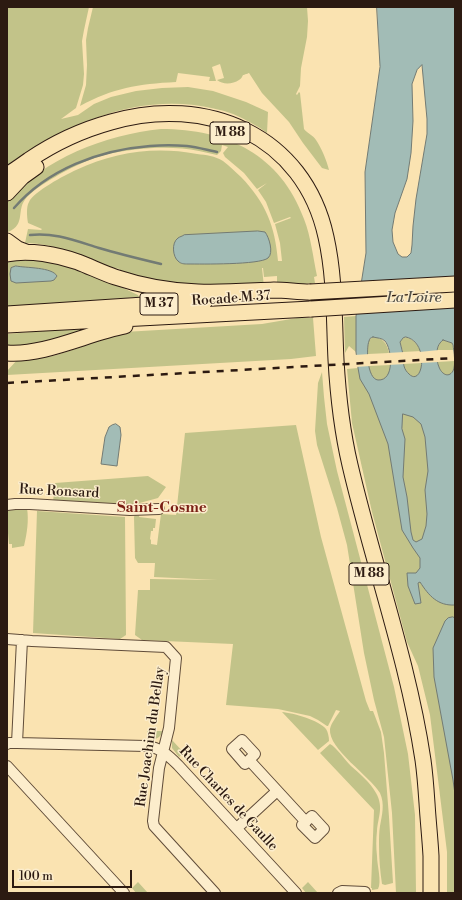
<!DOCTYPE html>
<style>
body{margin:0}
#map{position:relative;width:462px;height:900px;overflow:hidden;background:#fae3b1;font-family:"Libre Bodoni",serif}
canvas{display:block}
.frame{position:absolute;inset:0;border:8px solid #2c1a11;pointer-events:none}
.scale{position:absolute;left:12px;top:870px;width:120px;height:18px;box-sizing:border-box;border:2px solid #2c1a11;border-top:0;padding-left:5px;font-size:12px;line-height:14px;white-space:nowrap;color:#2c1a11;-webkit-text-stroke:3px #fcedcc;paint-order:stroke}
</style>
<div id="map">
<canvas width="462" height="900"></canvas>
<div class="frame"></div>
<div class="scale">100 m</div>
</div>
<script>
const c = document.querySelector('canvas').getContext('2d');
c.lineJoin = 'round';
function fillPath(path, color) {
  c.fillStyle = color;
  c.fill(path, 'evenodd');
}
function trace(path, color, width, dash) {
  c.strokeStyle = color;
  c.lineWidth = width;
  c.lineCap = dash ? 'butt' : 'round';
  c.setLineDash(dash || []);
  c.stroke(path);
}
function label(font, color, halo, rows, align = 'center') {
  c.font = font + ' "Libre Bodoni",serif';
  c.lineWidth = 3;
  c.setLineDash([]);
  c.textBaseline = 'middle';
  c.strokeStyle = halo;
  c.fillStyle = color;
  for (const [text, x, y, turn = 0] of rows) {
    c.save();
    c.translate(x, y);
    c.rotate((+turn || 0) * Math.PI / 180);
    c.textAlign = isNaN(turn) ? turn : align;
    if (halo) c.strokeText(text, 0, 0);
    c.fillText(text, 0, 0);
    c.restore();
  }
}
fillPath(new Path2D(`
 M7,7H89L84,30L82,41L84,74L83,85L76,108L61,119L78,115L94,104L111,97L136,91L162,88L188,87L213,91L246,102L268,112L267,133C256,125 245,119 233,114C220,109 207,107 194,105C135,98 79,120 30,151C22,156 14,160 7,166Z
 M93,7H307L308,21L307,37L301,68L300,86L296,94L297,95L299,92L300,93L304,129C307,133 313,135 316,140C321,147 327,161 329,170L322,168L303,143L289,122L262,93L249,73C249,73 244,75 243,75C242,77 241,79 239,80C233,84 223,85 217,80L224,78L220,64L212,67L216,81H209L210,77L178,73L176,82C138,84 113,88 80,106L86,85L87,65L86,40L88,28Z
 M161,129C227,129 281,155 304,219C311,237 313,257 317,276L314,277L315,283L302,284V285H277V276L264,277L263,268H262L264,287L203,289L119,273L120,269L114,268L112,271C84,258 57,243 25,243L28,229L41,230L42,229L28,223C27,217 26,207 29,202C33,192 65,175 76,170C115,152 154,146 197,154C206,155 215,156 223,161C230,166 235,172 241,177C266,203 275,226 278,261H282L280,243L275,224L291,218L290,217L274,223L266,202L258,190L267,183L257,189L244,173L225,157L223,153L228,147L222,145L221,151L217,155C211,154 205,152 199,151C171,145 135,148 108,154C91,158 75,166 60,174C48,181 36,188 27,197C15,210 27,224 8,232L7,202C44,158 105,135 161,129Z
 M7,258C26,258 45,260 63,264C89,270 114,284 138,295L139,297L7,307Z
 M356,316V352L349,346L345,353L344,317Z
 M297,318H313L316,356L291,359L7,375V371L18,359H33L53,356L79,348L108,336L124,332L262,324Z
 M107,326L68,339L7,348V334Z
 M373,337C383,338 387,343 389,353L368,354C367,348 366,340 373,337Z
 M406,337C413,339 418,345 421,351L403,352L400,342L403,338Z
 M443,340L452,343L454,350H437C438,346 439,342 443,340Z
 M454,361V366H455V893H447V852L430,715L418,666L407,642L372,512L352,423L347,369L358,368L359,372L369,371V366L390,365V370L404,368L403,364L422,363L421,368L439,367L437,362Z
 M322,372L324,397L327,424L337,471L394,687L408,754L415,815L416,893H396L392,813L384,737L374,700L364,653L347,545L337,508L317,445L315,431L318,383Z
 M296,425L321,537L366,701L370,711H373L381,732L384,753L389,817L393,883L385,885L382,884C380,871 379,858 379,844C379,838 379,832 380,826C382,815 385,804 380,793C370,776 328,749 330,729C331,723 337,716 340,711L336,710L328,726H327L318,720L310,716L278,709L226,705L233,644L142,640L135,635L138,590H150V579L218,580L154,577L155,563H138L135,558L134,517L135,514L140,512L139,517L156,519L155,528H153V531H151L150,539L151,540V544L157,545L161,514L176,515L185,433Z
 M148,476L166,487L158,498L136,504H96L53,502L55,483Z
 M15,508H27C29,521 27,533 24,546L12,548V544H9L7,522V510L15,509Z
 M37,511L125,517L126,635L120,639L33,633Z
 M282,712C293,713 319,720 326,729C328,732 329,737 329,741L318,750Z
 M147,731H164C160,738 155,740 147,740Z
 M172,740L184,753L179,757L172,748Z
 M330,744C336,747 346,761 351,766C360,774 370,782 376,793C384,807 378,817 377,831C376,839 376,848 377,856C377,865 382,882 378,889L372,890V888H371L374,810L320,753Z
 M138,882L148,893H136L132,888Z
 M308,882L318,893H306L302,888Z`), '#c2c389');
const water = new Path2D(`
 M377,7H455V605C438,606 429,596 420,582L418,583L421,603L415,604L408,586L407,573H416L420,568V558L413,548L402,530L388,444L369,394L360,379L358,368L356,352V316L366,253L365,172L380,67ZM422,65L427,119V134L416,199L413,226L412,245L411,253L407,257H402L398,254L393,242L392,230L395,213L407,179L411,153L413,121L412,84L417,70ZM373,337C377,338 382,338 385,341C392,349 395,381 378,380C367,379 366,348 369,341C370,338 370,338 373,337ZM406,337C430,342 423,388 409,374C407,372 405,370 404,366C403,362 403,358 403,354C402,350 401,346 400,342L403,338ZM443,340L452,343L453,345C454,352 456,364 453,371C448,379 441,373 439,367C437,363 437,358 437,354C437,348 438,344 443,340ZM403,414L413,417L421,424L425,437L428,471L425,490L427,514L426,526L422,539L416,542L413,540L411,532L407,497L403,477L405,439L402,429Z
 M258,231L265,232C269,237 274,253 268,258C260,265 201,264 188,264C184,264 181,264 178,261C173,257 171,243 178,238C179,237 183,236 184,235Z
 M16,266C26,268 52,267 57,276L54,280L51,281L16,283L11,281L10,274L11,268Z
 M116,424L120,427L121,435L117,466L101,464L105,437L109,427L112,425Z
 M453,617L455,618V794L453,780L434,677L433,648L445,621L448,618Z`);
fillPath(water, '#a2bcb6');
trace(water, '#737b74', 1);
fillPath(new Path2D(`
 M439,350V362L420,363L419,352Z
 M405,352V364L388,365L387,353Z
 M370,354L371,366L355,367L354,355Z`), '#fae3b1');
trace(new Path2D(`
 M14,208C48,169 99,150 150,146C162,145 175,145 187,146C197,147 207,150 217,152
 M30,235C54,232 76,241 99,248C119,254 140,259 161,264`), '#737b74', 2.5);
const minor = new Path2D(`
 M7,505L15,504H30L130,510L159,509
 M7,639L32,641L166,647L176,658L169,728L159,768L153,821L154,826L215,893
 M242,740L255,754L245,764L232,749Z
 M17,743L22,640
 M7,744L9,743H17L146,746C160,747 169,756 178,765L296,893
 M249,760L306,822
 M7,766L124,893
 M312,816L324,829L315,838L302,825Z
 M237,828L277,791
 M338,893L342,891L365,892V893`);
const highway = new Path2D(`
 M7,175C15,170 22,165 29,160C54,143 82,130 111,122C206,94 304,135 326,237C335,277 334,319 336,360C338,395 342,431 350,465C373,564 408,660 423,760C425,774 426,788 427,803C428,820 430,838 431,856C431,868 431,881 431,893
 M7,193L22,177L36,167
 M7,241L18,249L26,252
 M7,254C29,249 58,255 78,262C91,267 103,273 115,277C142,286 170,291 198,292C223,293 249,291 274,290C286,290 298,292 310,292
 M7,314L205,301
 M7,325L311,309
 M7,353C44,356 88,333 125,326`);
trace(minor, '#604c39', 12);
trace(highway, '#2c1a11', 17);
trace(minor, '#fcedcc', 10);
trace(highway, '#fae3b1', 15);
trace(new Path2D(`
 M7,383L455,358`), '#2c1a11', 2.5, [7, 7]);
const highwayBridge = new Path2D(`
 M310,292L455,284
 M311,309L455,300`);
trace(highwayBridge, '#2c1a11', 17, []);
trace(highwayBridge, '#fae3b1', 15);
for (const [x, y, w] of [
 [230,133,40],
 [159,304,38],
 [369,574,40]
]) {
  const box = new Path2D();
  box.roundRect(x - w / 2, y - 11, w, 22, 3);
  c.fillStyle = '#fcedcc';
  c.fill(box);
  trace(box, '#2c1a11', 1);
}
label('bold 13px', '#2c1a11', null, [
 ["M 88",230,133],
 ["M 37",159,304],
 ["M 88",369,574]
]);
label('14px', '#2c1a11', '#fcedcc', [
 ["Rocade M 37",231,299,-4],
 ["Rue Ronsard",59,492,3],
 ["Rue Joachim du Bellay",151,737,-82],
 ["Rue Charles de Gaulle",228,799,47]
]);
label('italic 15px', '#55534b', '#fcedcc', [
 ["La Loire",414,298]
]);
label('bold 15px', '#7a1f14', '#fcedcc', [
 ["Saint-Cosme",162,508]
]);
</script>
